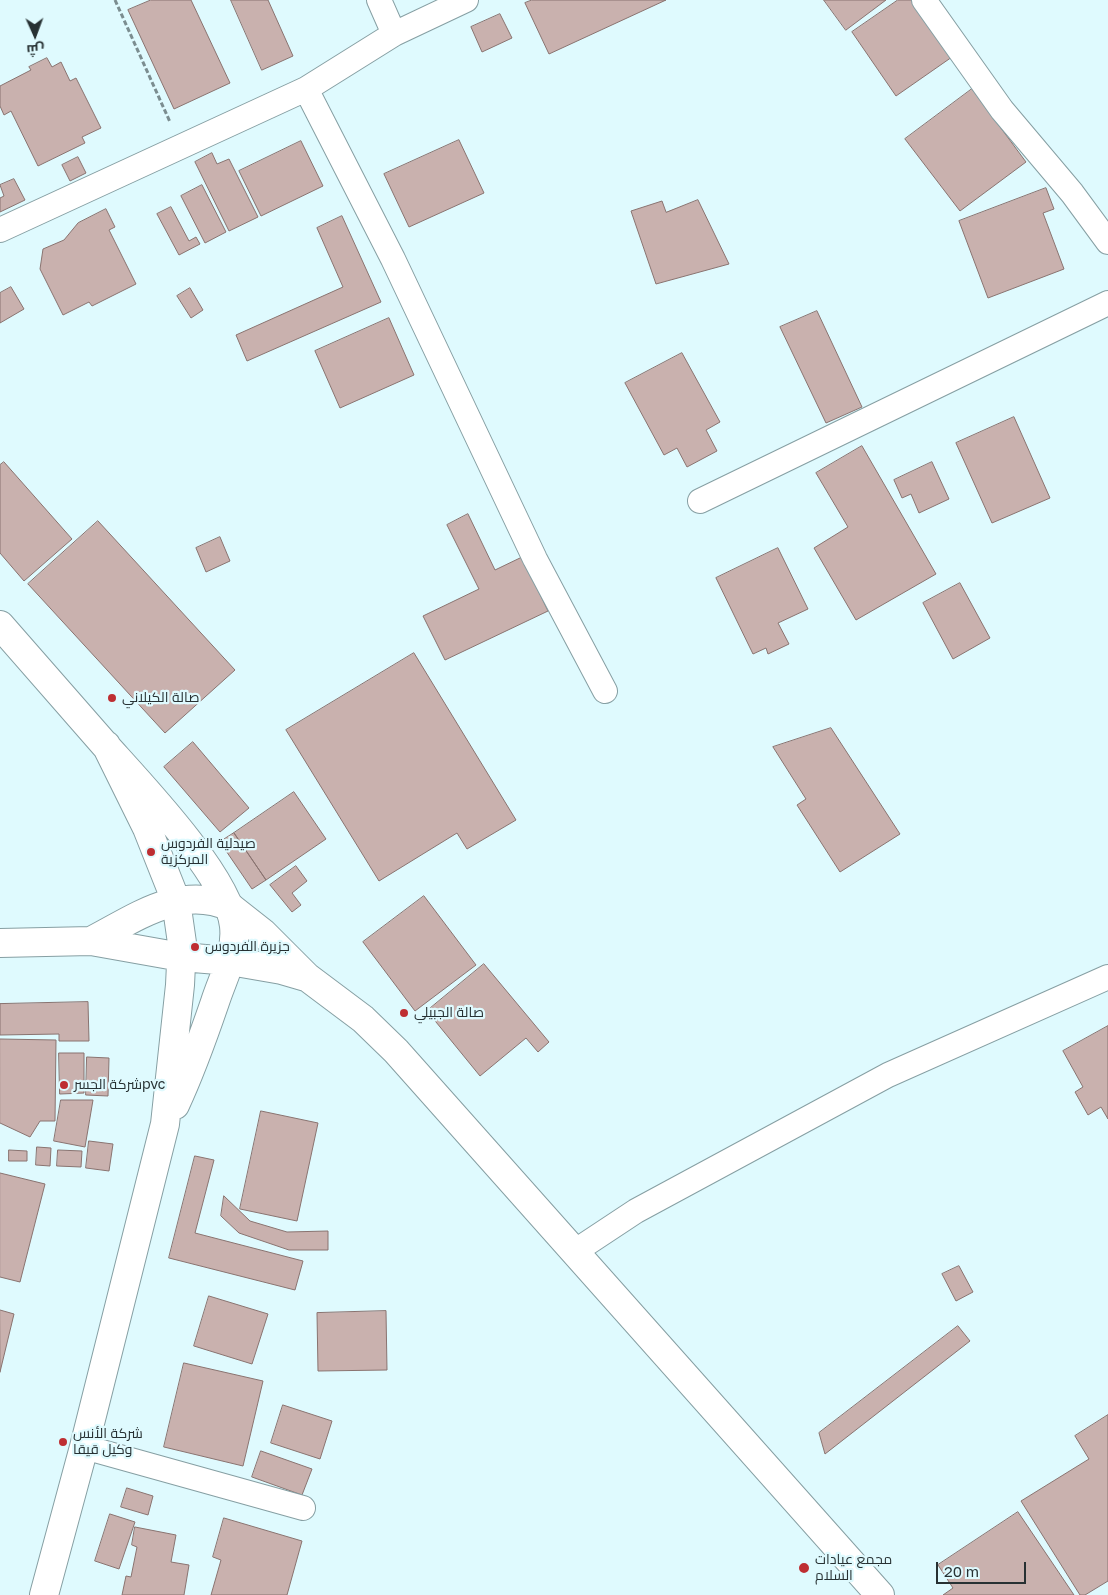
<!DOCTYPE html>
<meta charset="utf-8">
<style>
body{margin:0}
#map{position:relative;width:1108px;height:1595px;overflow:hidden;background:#dffafe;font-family:"Golos Text",Cairo,sans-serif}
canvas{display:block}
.north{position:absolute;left:10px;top:10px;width:50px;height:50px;-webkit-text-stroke:4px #dffafe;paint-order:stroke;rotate:178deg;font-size:14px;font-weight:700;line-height:20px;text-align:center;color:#273133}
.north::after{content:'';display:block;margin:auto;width:18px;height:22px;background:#273133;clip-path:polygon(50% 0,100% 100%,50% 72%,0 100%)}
.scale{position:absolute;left:936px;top:1562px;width:90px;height:22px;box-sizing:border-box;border:2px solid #273133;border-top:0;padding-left:6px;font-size:15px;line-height:18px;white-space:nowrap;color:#273133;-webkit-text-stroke:4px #dffafe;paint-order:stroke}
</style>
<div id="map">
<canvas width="1108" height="1595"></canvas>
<div class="north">ش</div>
<div class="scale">20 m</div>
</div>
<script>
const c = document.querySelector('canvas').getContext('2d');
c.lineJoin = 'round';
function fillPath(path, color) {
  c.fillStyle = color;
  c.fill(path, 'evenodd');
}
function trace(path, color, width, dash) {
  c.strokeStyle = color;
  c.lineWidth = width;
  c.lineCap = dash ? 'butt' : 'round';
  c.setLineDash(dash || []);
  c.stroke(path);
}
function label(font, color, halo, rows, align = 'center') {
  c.font = font + ' "Golos Text",Cairo,sans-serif';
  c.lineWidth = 4.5;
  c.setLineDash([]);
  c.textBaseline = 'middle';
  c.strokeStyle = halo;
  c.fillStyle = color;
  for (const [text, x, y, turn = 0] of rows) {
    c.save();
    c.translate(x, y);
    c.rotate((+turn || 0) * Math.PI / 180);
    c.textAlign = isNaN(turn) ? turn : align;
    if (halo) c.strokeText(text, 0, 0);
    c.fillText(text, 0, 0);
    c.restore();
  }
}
const building = new Path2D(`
 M151,0H191L230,83L174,109L128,10Z
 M231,0H268L293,56L262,70Z
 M532,0H666L549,54L525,3Z
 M824,0H886L846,30Z
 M898,0H912L952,57L896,96L852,32Z
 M500,14L512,38L482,52L471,27Z
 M47,58L52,67L61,62L70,81L76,78L101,128L82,137L85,143L38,166L11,111L4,115L0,106V86L31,70L29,67Z
 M972,89L1026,162L960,211L905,139Z
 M459,140L484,193L409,227L384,174Z
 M301,141L323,186L261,216L239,171Z
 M212,153L217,164L229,159L258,217L229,231L195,162Z
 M78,157L86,173L70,181L62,165Z
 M14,179L25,200L0,212V198L4,196L0,185Z
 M202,185L226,232L205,243L181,196Z
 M1046,188L1054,209L1043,213L1064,269L988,298L959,221Z
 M698,200L729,264L656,284L631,211L662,201L666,212Z
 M171,207L189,241L196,237L200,244L179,255L157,214Z
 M106,209L115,227L109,230L136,284L92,306L89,302L63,315L40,269L43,249L64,240L78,223Z
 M342,216L381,302L247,361L236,335L343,287L317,228Z
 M11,287L24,309L0,323V293Z
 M190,288L203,310L191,318L177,296Z
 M817,311L862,407L826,423L780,327Z
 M389,318L414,375L340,408L315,351Z
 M682,353L720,422L706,430L717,451L687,467L677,448L664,455L625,383Z
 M1014,417L1050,498L992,523L956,443Z
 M862,446L936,574L856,620L814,548L848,527L816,473Z
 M4,462L72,539L24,581L0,553V465Z
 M932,462L949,499L919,513L911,494L902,498L894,480Z
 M468,514L495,570L522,557L548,611L445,660L423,616L479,589L447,525Z
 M98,521L235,670L165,733L28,584Z
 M220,537L230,561L206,572L196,548Z
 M778,548L808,609L778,623L789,644L768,654L766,648L753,654L716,578Z
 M960,583L990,638L953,659L923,603Z
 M414,653L516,820L467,849L457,833L379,881L286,730Z
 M831,728L900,834L840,872L797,805L806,799L773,747Z
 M193,742L249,808L220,832L164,767Z
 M294,792L326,839L266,880L234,833Z
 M234,833L266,880L252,889L220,842Z
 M296,866L307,881L292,893L301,905L292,912L270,885Z
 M424,896L476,965L415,1011L363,942Z
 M484,964L549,1042L538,1052L526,1038L480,1076L427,1011Z
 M88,1002L89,1041H59V1034L0,1035V1004Z
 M1108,1026V1119L1101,1107L1088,1115L1075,1092L1083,1087L1063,1051Z
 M0,1039L56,1040L55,1121H40L30,1137L0,1123Z
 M59,1053H84V1093L60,1094Z
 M87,1057L109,1058L108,1096L86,1095Z
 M61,1100H93L85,1147L54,1141Z
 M261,1111L318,1123L297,1221L240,1209Z
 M89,1141L113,1144L109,1171L86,1168Z
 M37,1147L51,1148L50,1166L36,1165Z
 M9,1150L27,1151V1161H9Z
 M58,1150L82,1151L81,1167L57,1166Z
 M195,1156L214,1160L195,1233L303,1261L295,1290L169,1258Z
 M0,1173L45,1184L20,1282L0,1277Z
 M224,1196L250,1221L287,1232L328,1231V1250H289L239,1233L221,1216Z
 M959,1266L973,1292L956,1301L942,1274Z
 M209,1296L268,1314L252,1364L194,1346Z
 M0,1310L14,1314L0,1372Z
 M386,1311L387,1370L318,1371L317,1313Z
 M958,1326L970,1341L825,1454L819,1433Z
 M184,1363L263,1381L243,1466L164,1447Z
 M283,1405L332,1421L320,1459L271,1443Z
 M1108,1415V1581L1085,1595H1080L1021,1501L1089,1459L1075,1436Z
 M261,1451L312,1469L302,1495L252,1477Z
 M127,1488L153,1496L148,1515L121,1507Z
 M1018,1512L1074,1595H943L953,1588L938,1565Z
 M110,1514L135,1522L119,1569L95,1561Z
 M224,1518L302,1541L287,1595H211L221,1560L213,1557Z
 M135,1527L176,1535L171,1562L189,1565L184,1595H122L126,1576L131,1577L137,1547L132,1545Z`);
fillPath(building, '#c9b1ae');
trace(building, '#897370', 1);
const minor = new Path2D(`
 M379,0L394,34
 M924,0L1002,110L1072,193L1108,242
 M306,89L393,259L535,559L605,691
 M0,230L306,89L394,34L466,0
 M700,501L1108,303
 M574,1252L636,1211L888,1075L1108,977
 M84,1447L303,1508`);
const tertiary = new Path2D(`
 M230,907L263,933L307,977L363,1019L396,1051L880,1595
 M230,961L282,970L306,977`);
const secondary = new Path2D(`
 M0,625C35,665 70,705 105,745C139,783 229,877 234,926C237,953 223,977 215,1002C203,1037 191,1071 175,1105
 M91,941C134,919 180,884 230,907
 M0,943L91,941L181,957L230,961
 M44,1595L84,1447L165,1124L180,985L182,943L176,901L147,828L106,745`);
trace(minor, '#869fa3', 26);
trace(tertiary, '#869fa3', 30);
trace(secondary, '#869fa3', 30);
trace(new Path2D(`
 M115,0L170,122`), '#7b8d90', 3, [5, 2.5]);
trace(minor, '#fff', 24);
trace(tertiary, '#fff', 28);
trace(secondary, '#fff', 28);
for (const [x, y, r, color] of [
 [112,698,5,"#be2e32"],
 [151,852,5,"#be2e32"],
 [195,947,5,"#be2e32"],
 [404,1013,5,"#be2e32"],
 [64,1085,5,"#be2e32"],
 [63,1442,5,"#be2e32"],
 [804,1568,6,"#be2e32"]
]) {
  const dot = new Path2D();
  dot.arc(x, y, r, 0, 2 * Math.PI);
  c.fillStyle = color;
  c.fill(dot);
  trace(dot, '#dffafe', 2);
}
label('14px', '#273133', '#dffafe', [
 ["صالة الكيلاني",122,698],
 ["صيدلية الفردوس",161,844],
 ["المركزية",161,860],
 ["جزيرة الفردوس",205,947],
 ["صالة الجبيلي",414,1013],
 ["شركة الجسرpvc",74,1085],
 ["شركة الأنس",73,1434],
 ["وكيل قيقا",73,1450],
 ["مجمع عيادات",815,1560],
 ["السلام",815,1576]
], 'left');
</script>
